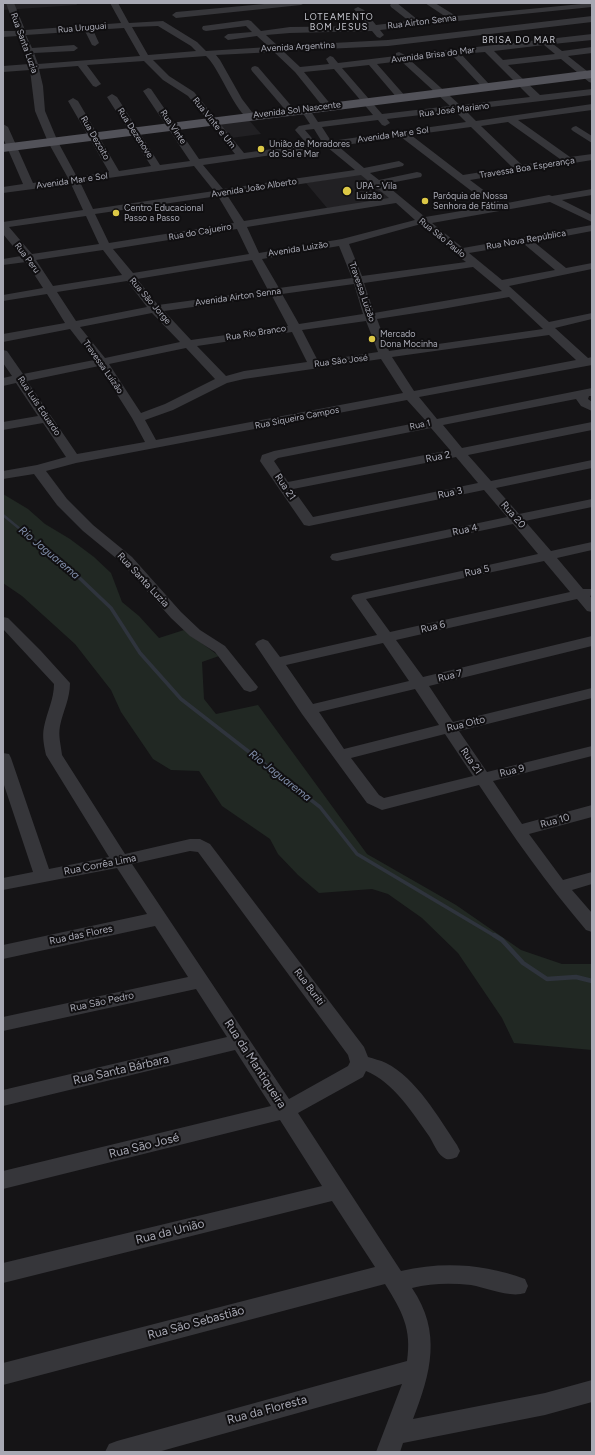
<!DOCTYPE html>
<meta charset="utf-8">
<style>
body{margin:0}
#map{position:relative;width:595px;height:1455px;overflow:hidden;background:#151416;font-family:Figtree,sans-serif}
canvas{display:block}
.frame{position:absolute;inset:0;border:4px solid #a8a9b4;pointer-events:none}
</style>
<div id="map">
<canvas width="595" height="1455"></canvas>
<div class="frame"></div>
</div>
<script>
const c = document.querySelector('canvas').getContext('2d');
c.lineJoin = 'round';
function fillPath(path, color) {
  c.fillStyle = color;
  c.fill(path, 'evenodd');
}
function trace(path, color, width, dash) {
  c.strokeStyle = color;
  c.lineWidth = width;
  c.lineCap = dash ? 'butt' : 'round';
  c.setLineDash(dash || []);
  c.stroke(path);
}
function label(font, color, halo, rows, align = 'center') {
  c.font = font + ' Figtree,sans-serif';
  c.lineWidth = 4;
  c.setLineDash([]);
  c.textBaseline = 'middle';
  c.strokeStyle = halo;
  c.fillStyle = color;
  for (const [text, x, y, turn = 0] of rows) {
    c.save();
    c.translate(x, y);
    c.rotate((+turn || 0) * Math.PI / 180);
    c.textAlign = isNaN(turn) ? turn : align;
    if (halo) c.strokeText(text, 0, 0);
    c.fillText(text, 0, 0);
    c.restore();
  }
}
fillPath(new Path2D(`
 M3,3H76L77,5L3,10Z
 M249,120L261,134L231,138L218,124Z
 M361,174L392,200L327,208L306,183Z`), '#212023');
fillPath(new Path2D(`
 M3,494L28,509L45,524L70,539L94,557L111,573L122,602L139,616L159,638L184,630L219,656L202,662L204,699L216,714L258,705L367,854L456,905L521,950L562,964H592V1050L514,1043L502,1018L458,953L422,918L388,894L372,889L319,893L298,875L278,854L270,839L222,806L199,771L171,770L153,759L121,712L111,690L75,644L22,596L3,583Z`), '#212823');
trace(new Path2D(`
 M3,515L31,538`), '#2f343d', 2.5);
trace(new Path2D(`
 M30,537L69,568L111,608L140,653L181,699L320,807L357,854L495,936`), '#2f343d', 3.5);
trace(new Path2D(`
 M494,935L502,940L523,963L547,979L576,977L592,981`), '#2f343d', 4.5);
fillPath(new Path2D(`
 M6,3H14L25,30L121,23L110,3H118L129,23L163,21L197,42L206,51L269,47L257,36L228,40L224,37L228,34L252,32L246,26L206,31L203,30L202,28L203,26L248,20L251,21L261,31L290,27L368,26L354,9L358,7L364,10L376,25L409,21L391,7L390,5L392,3H397L418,20L446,17L425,3H435L456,16L592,3V7L493,17L380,30L384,35L380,38L377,37L372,31L290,33L266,35L278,46L388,40L592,16V22L388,46L283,51L300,67L329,64L326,59L330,56L333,57L338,63L396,56V53L399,52L405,55L539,40L537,38L541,35L548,39L592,34V40L553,44L562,51L592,47V53L568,56L592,75V83L589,82L561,59L508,65L540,95L592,89V95L465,110L476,121L592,104V110L518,120L570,157L592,154V160L470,180L502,204L549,195L552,196L592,189V195L562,200L592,215V222L550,202L432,223L463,248L592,225V231L534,242L566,268L592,263V269L509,286L549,322L592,313V319L555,328L588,358L592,357V365L419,397L437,419L592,388V396H589L588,399L592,402V411L581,406L576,399L443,425L462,448L592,422V430L468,455L491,481L592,460V468L496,488L519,514L592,499V507L525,521L551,551L592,542V550L557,558L583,589H592V595L590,596L592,599V612L587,611L577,599L396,640L423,677L592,636V646L429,686L453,722L592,688V698L459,731L487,772L592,746V756L493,781L522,824L592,805V817L529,834L563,880L592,872V884L572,890L592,913V932L586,930C546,883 513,836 479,785L382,810L367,803L302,714L255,644L258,641L263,639L268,641L280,657L377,635L351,598L353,595L538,554L513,524L337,561L332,560L330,557L332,554L337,553L507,517L484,490L309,526L304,525L260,461L262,455L274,451L426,421L407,400L76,463L46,471L67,499L93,525L132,557L181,612L200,630L225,646L258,687L256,690L250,692L244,690L215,652L190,636L171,618L122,563L83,531L57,505L34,474L3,479V471L37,465L66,457L43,423L3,430V422L38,416L16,383L3,386V378L12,376L3,363V350L7,351L23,374L94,360L70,329L3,342V334L65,323L47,294L3,301V295L43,288L26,262L3,265V259L21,256L3,234V222L83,210L71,184L3,193V187L23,184L3,138V124L8,127L33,183L68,178L48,142L35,111L30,70L3,72V66L29,64L18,36L3,37V31H16ZM158,26L191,46L196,51L148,55L132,27ZM124,28L140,56L38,64L34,53L74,51L78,48L74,45L32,48L26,35L85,31L92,45L95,46L99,43L93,30ZM544,45L555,54L503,60L494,51ZM274,52L295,72L324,108H330L332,106L304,72L334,69L373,115L318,122L308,107H302L300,109L310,124L299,126L295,130L307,144L244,153L194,92L169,76L153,60L206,56C219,67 236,115 250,119L255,116L242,99L220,60L216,55ZM485,52L530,97L460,105L410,60L452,55L483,88L486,89L491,86L489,84L461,54ZM144,61L163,80L188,96L235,154L199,159L151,89L148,88L143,91L190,161L160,165L117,97L112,94L107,97L151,166L119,171L78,101L73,98L68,101L109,172L77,177L58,142L45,111L43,86L39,69L78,66L93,86L96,87L101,84L87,65ZM401,61L450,106L382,114L342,68L369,65L398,99L401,100L406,97L377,64ZM455,111L466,122L331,141L322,127L378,120L382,125L385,126L390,123L387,119ZM508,122L560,159L522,165L481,126ZM471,127L512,167L463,175L411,135ZM314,129L322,142L316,143L305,130ZM401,137L491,206L425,217L385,184L421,177L422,175L421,173L417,172L379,180L370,173L403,166L404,164L399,161L364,168L338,146ZM327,147L355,170L223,189L203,165ZM194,166L214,191L93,209L80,182ZM361,175L389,198L244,221L227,195ZM218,196L234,223L109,243L95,214ZM396,203L415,220L342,239L259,253L247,227ZM86,216L99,244L32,254L9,227ZM421,224L454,252L455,254L466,262L362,276L349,244ZM237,229L249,254L133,273L113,249ZM524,244L555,270L502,280L469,253ZM339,246L352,278L279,288L262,259ZM103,250L122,275L53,286L36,260ZM252,260L268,290L158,305L137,279ZM473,267L502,291L374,313L364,283ZM127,281L147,307L76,321L57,292ZM354,284L363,314L299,324L282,294ZM272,296L288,326L191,340L164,311ZM509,297L543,329L389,351L377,319L442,309ZM152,313L180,342L105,358L80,327ZM366,321L378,352L318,361L302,330ZM292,332L307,362L244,371L226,376L197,346ZM549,335L576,360L414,391L392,357ZM186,348L215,379L165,404L141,413L109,364ZM381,359L403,393L156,440L145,420L173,410L227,383L244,379ZM99,366L132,418L145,442L77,454L27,381ZM431,428L450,450L288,482L274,461L278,458ZM456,457L478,483L313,517L293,489ZM544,561L570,592L390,632L366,599ZM383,643L409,681L313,704L286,665ZM415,689L439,725L344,749L319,712ZM445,734L473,776L384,798L379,795L351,758Z
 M275,3H305L301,5L176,18L172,15L176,12Z
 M255,66L258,67L294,109L296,111L294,113H288L252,71L251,69L252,67Z
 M576,126L592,136V143L573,131L571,129L573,127Z
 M3,617L8,618L41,651L70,683C70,699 63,711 60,726C58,736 61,745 62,755L125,854L190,839H200L210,844L364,1047L368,1057C374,1059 380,1060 386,1063C416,1078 439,1118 457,1145L460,1151L457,1157C453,1159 447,1161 443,1157C437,1153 433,1142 429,1136C413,1113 393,1082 366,1071L363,1077L298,1113L401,1271C443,1261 485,1264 525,1279L528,1286L525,1293C510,1298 487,1288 471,1285C451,1283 432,1283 412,1288C442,1332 431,1373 413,1419L545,1393L592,1380V1402L545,1415L403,1443L400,1452H376L402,1384L158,1452H105L109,1444L117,1441L407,1361C412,1329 402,1311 385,1284L3,1385V1363L375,1267L332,1201L3,1283V1263L322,1186L280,1120L3,1189V1171L271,1106L235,1050L3,1106V1090L227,1037L196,989L3,1031V1017L188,977L155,926L3,959V945L147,914L117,868L3,890V878L33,872L3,782V753L9,754L11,758L49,869L109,857L46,755C44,746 42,736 44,727C47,712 54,699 54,684L3,629ZM190,851L198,852L348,1055L350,1062L348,1066L289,1099L132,864Z`), '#36363a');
fillPath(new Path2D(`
 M592,70V78L3,152V144Z`), '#525259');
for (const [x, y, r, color] of [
 [261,149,4,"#dcc846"],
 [347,191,5,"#dcc846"],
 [425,201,4,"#dcc846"],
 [116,213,4,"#dcc846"],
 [372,339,4,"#dcc846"]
]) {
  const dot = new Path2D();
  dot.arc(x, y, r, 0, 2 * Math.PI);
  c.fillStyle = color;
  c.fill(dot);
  trace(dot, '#100f11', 1.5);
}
c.letterSpacing = '1px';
label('9px', '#c8c9d1', '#100f11', [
 ["LOTEAMENTO",339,17],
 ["BOM JESUS",339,27],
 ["BRISA DO MAR",519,40]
]);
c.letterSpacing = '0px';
label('9px', '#a8a9b4', '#100f11', [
 ["Rua Airton Senna",422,22,-7],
 ["Rua Uruguai",82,28,-5],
 ["Rua Santa Luzia",24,43,70],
 ["Avenida Argentina",298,47,-3],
 ["Avenida Brisa do Mar",433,55,-7],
 ["Avenida Sol Nascente",297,110,-7],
 ["Rua José Mariano",454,110,-7],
 ["Rua Vinte e Um",214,123,51],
 ["Rua Vinte",173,127,56],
 ["Rua Dezenove",135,133,57],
 ["Avenida Mar e Sol",393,135,-8],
 ["Rua Dezoito",95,138,60],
 ["Travessa Boa Esperança",527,168,-9],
 ["Avenida Mar e Sol",72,181,-8],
 ["Avenida João Alberto",254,188,-9],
 ["Rua do Cajueiro",200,232,-10],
 ["Rua São Paulo",442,238,39],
 ["Rua Nova República",526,240,-10],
 ["Avenida Luizão",298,249,-9],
 ["Rua Peru",27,258,53],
 ["Travessa Luizão",362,292,71],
 ["Avenida Airton Senna",238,297,-8],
 ["Rua São Jorge",150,301,49],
 ["Rua Rio Branco",256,333,-9],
 ["Rua São José",341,361,-7],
 ["Travessa Luízão",103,367,55],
 ["Rua Luís Eduardo",39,406,56],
 ["Rua Siqueira Campos",297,418,-11],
 ["Rua 1",420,425,-12]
]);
label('9px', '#a8a9b4', '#100f11', [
 ["União de Moradores",269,144],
 ["do Sol e Mar",269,154],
 ["UPA - Vila",356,186],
 ["Luizão",356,196],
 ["Paróquia de Nossa",433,196],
 ["Senhora de Fátima",433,206],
 ["Centro Educacional",124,208],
 ["Passo a Passo",124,218],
 ["Mercado",380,334],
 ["Dona Mocinha",380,344]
], 'left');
label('10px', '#a8a9b4', '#100f11', [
 ["Rua 2",438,457,-11],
 ["Rua 21",285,487,56],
 ["Rua 3",450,493,-12],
 ["Rua 20",513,515,49],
 ["Rua 4",465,530,-12],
 ["Rua 5",477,571,-12],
 ["Rua Santa Luzia",143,580,47],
 ["Rua 6",433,627,-13],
 ["Rua 7",450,676,-14],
 ["Rua Oito",466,724,-14],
 ["Rua 21",471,761,55],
 ["Rua 9",512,771,-14],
 ["Rua 10",555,821,-15],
 ["Rua Corrêa Lima",100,865,-11],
 ["Rua das Flores",81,935,-12],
 ["Rua Buriti",309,987,53],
 ["Rua São Pedro",102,1002,-12]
]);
label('italic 11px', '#8290ac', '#100f11', [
 ["Rio Jaguarema",49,553,40],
 ["Rio Jaguarema",280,776,38]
]);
label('12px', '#a8a9b4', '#100f11', [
 ["Rua da Mantiqueira",255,1064,57],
 ["Rua Santa Bárbara",121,1070,-13],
 ["Rua São José",144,1146,-14],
 ["Rua da União",170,1232,-14],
 ["Rua São Sebastião",196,1323,-15],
 ["Rua da Floresta",267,1410,-15]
]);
</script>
